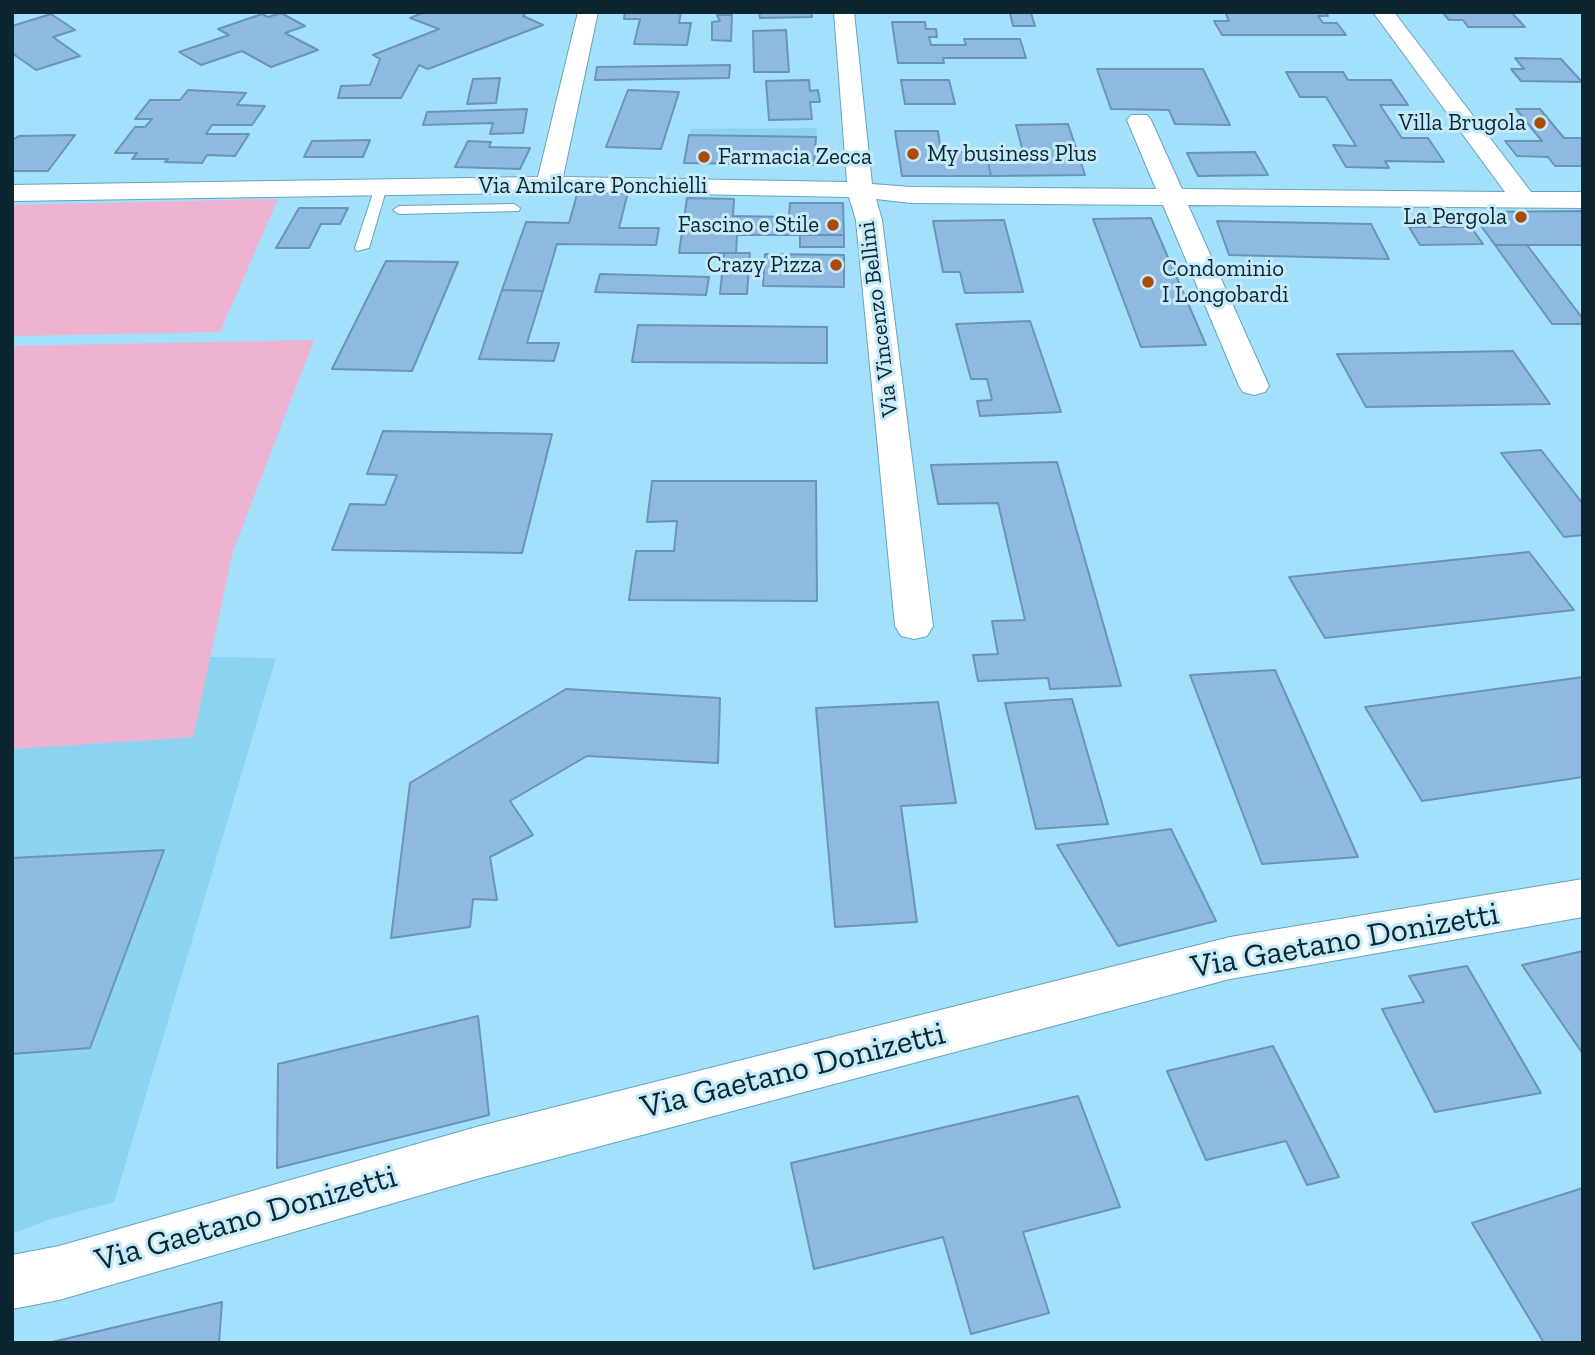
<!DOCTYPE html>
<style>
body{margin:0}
#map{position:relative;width:1595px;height:1355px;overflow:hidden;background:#a2e0fb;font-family:"Zilla Slab",serif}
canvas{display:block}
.frame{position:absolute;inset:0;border:14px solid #0c2630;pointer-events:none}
</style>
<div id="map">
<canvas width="1595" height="1355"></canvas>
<div class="frame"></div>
</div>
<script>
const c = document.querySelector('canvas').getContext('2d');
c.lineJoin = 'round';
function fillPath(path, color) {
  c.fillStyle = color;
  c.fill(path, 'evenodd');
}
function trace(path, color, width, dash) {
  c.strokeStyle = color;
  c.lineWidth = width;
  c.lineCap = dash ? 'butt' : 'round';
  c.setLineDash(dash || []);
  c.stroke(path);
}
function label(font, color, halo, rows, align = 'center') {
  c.font = font + ' "Zilla Slab",serif';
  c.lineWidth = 6;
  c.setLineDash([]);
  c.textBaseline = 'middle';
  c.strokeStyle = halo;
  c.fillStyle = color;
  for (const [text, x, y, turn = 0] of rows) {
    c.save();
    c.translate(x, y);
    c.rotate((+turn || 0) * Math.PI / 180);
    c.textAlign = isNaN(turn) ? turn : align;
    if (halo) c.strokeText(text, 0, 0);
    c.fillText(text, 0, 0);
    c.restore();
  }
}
fillPath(new Path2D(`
 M817,128L814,165L684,163L691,129Z
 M210,657L276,658L114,1202L47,1220L12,1234V749L193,737Z`), '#8dd3f2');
fillPath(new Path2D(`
 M278,199L220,332L12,336V205Z
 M314,340L233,551L193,737L12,749V346Z`), '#edb3d1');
const building = new Path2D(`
 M425,12H527L523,16L543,25L428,69L419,65L401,98H338L341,86L370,85L380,59L373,55L439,29L410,18Z
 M625,12H681L679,23H691L687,45L634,44L640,19H624Z
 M759,12H811L812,17L760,18Z
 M1225,12H1325L1328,16H1318L1323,23H1337L1346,35H1222L1214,21H1229Z
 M1511,12L1525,27H1468L1463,20H1449L1443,13Z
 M281,13L305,26L285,33L318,50L271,67L242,51L201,65L179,52L229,35L218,29L262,14L268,17Z
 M1010,13H1031L1035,26H1013Z
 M51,14L75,30L53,37L80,56L36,70L12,53V26Z
 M717,15H732L731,41L712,40V22L720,21Z
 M892,22H925L926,29H936L937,37H929L931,45H966L964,39H1020L1026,58H943L944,63H898Z
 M786,30L789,72H754L753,31Z
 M1515,58L1561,59L1582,82L1521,81L1511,69H1524Z
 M730,65L729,78L595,80L597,67Z
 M1097,69H1203L1230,125L1175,124L1169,110L1111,109Z
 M1286,72H1343L1348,80H1391L1408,105H1380L1402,138H1428L1444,162L1385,161L1389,168L1346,167L1333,145L1356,146L1326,97H1300Z
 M500,78L496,103L467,104L473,79Z
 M809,80L810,91L818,90L820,102H810L812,119L769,120L766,81Z
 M901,80H949L955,104H905Z
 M188,90L246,93L237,105L265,106L252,125H212L206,134H249L235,156L207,155L202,163L165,162L168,159H132L137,153H115L135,127H145L152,119H135L150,100H180Z
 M628,90L679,92L661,149L606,147Z
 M527,109L523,133L490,134L493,123L423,125L427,112Z
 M1516,109H1540L1564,138H1583V166H1555L1548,157L1517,156L1505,141H1542Z
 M1068,124L1085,175L991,176L986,152H1023L1016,125Z
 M895,131H938L941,152H986L991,176H902Z
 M75,135L48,171H12V140L19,136Z
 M689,135L816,137L814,165L684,163Z
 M370,140L363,157H304L312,141Z
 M468,141L491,142L489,147L530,148L520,169L455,167Z
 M1255,152L1268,175L1198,176L1187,153Z
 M578,191L628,192L619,228H659L656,245L557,244L543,291L502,290L526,222L569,223Z
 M687,198L734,199L733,216L789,217L790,203H843L844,235H737L736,253H679Z
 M299,208H348L340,224H321L309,248H276Z
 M1583,211V245H1495L1471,212Z
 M1151,218L1206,345L1141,347L1093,219Z
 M1004,220L1023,292L965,293L960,272H943L933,221Z
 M1217,221L1371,224L1389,259L1229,255Z
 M1409,227H1471L1483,244L1420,245Z
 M800,235H844V247H800Z
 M1495,245H1527L1583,319V324H1552Z
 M724,253H750L747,294H720Z
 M765,254L844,255V287L763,286Z
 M386,261L458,262L412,371L332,369Z
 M600,274L709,277L706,295L595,292Z
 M502,290L543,291L527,343H559L554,361L479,359Z
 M1030,321L1061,412L980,416L977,401L992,400L987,379H971L956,324Z
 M638,325L827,327V363L632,362Z
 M1513,351L1550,404L1366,407L1337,354Z
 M383,431L552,434L522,553L332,550L350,504L385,505L397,475L367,474Z
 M1541,450L1583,504V535L1564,537L1501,453Z
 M1057,462L1121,686L1050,689L1048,678L978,681L973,655L998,654L992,621L1025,620L998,503L938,504L931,465Z
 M652,481H816L817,601L629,600L636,551H674L677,521L647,522Z
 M1529,552L1574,610L1325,638L1289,577Z
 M1275,670L1358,857L1262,864L1190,675Z
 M1583,677V777L1422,801L1365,707Z
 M566,689L720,698L718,763L587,756L510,801L533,835L490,857L497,900L473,899L470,927L391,938L410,783Z
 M1072,699L1108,824L1036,829L1005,703Z
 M938,702L956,803L901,806L917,922L835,927L816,708Z
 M1171,829L1216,921L1118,946L1057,845Z
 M164,850L90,1048L12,1054V858Z
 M1583,951V1054L1522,965Z
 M1467,966L1541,1093L1435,1112L1382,1009L1424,1002L1409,976Z
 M478,1016L489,1115L277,1168L278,1064Z
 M1273,1046L1339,1177L1307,1185L1286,1141L1206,1160L1167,1071Z
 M1078,1096L1120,1207L1023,1232L1049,1313L971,1334L943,1237L814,1269L791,1163Z
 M1583,1188V1343H1544L1472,1223Z
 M222,1302L219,1343H48Z`);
fillPath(building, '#8fb9e1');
trace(building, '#6b94ba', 2);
const lane = new Path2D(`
 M381,183L387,187L369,248L357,251L355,248L375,187Z
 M514,204L520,208L519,211L399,214L393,210L399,206Z`);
const street = new Path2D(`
 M578,12H598L563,177L847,182L834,12H854L872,184L911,187L1156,189L1127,120L1131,115H1147L1151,120L1182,189L1505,192L1373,12H1394L1531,192H1583V208L1188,205L1269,386L1265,392L1254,395L1243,392L1239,386L1163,205L911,203L876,199L882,220L933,626L927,636L914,639L901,636L895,626L856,220L849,197L584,192L12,201V185L538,177Z
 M1583,879V917L1230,979L480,1178L59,1300L12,1309V1255L59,1246L480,1126L1230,937Z`);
trace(lane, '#67a3bc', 2);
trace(street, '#67a3bc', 2);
fillPath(lane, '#fff');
fillPath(street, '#fff');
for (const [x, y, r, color] of [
 [1540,123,7,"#ac4b07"],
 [913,154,7,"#ac4b07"],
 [704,157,7,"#ac4b07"],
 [1521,217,7,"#ac4b07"],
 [833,225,7,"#ac4b07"],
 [836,265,7,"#ac4b07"],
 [1148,282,7,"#ac4b07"]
]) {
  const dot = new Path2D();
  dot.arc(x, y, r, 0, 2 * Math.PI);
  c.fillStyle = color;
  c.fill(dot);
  trace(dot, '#c5eafa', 2.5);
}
label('23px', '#0c2630', '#c5eafa', [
 ["Villa Brugola",1526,123],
 ["My business Plus",927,154,"left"],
 ["Farmacia Zecca",718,157,"left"],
 ["La Pergola",1507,217],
 ["Fascino e Stile",819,225],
 ["Crazy Pizza",822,265],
 ["Condominio",1162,269,"left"],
 ["I Longobardi",1162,295,"left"]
], 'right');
label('23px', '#0c2630', '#c5eafa', [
 ["Via Amilcare Ponchielli",593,186],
 ["Via Vincenzo Bellini",879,319,-97]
]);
label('33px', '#0c2630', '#c5eafa', [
 ["Via Gaetano Donizetti",1345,941,-10],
 ["Via Gaetano Donizetti",793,1071,-14],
 ["Via Gaetano Donizetti",246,1219,-16]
]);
</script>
